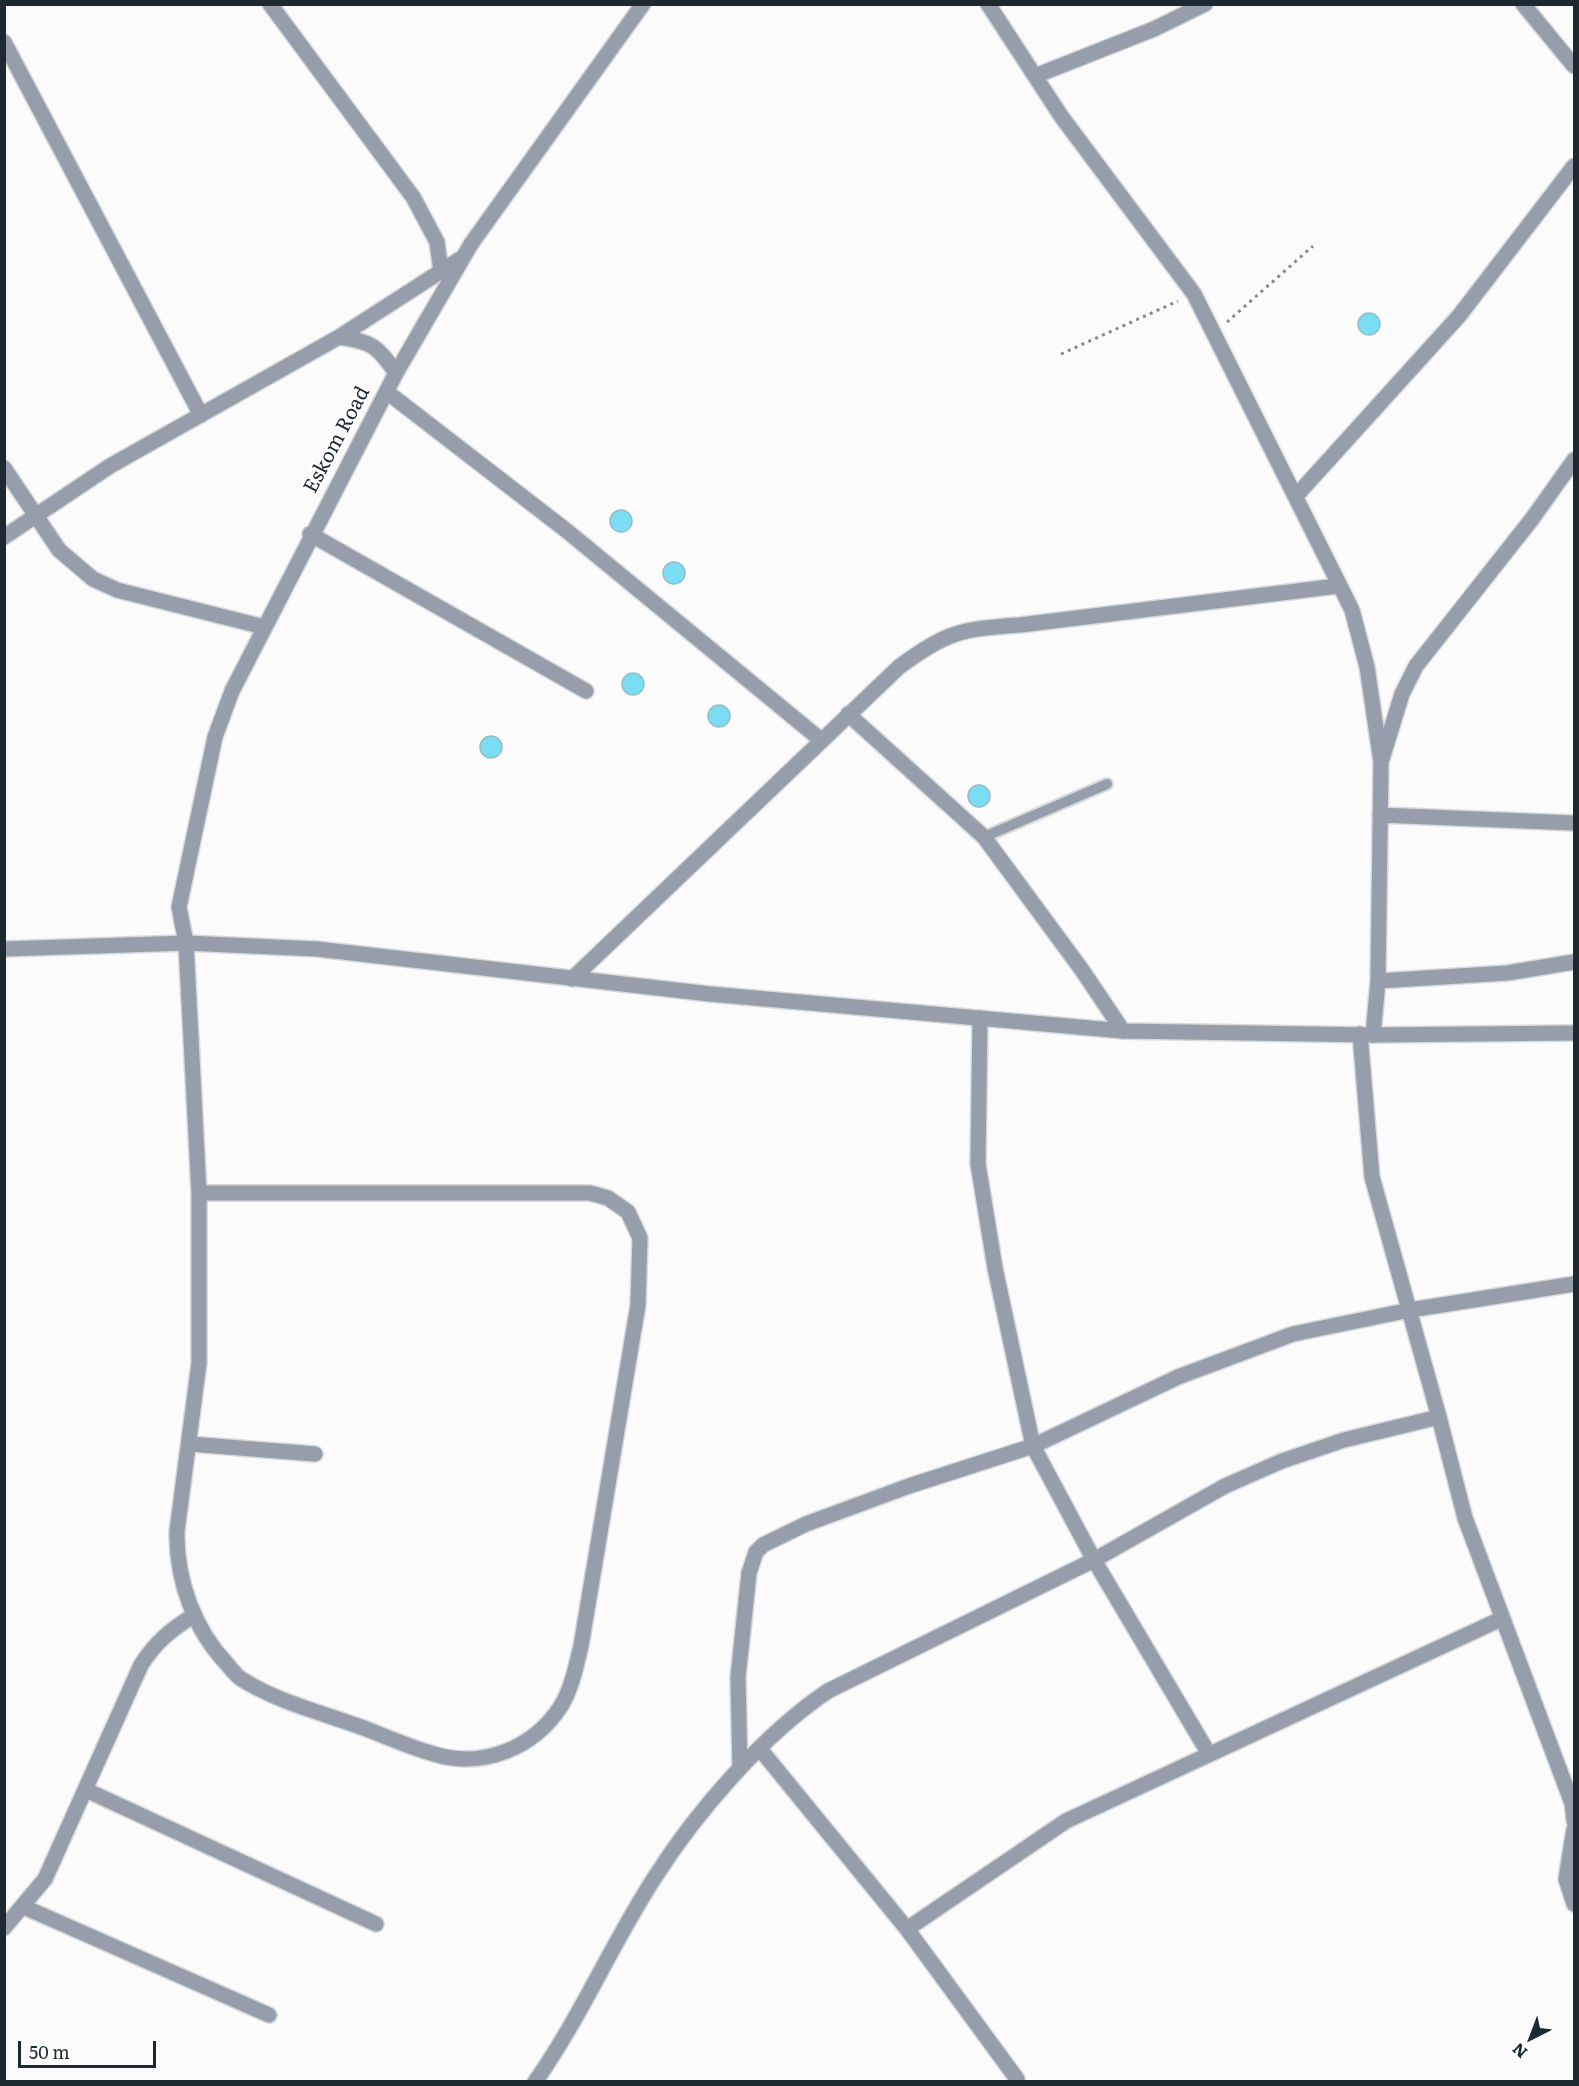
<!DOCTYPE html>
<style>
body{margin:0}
#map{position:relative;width:1579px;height:2086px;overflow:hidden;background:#fbfbfb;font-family:Literata,serif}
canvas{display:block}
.frame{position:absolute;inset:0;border:6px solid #1c2930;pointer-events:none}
.north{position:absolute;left:1501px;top:2008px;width:60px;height:60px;-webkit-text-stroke:4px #fff;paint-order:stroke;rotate:222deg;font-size:16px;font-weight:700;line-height:24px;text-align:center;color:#1c2930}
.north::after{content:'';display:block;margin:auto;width:21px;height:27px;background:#1c2930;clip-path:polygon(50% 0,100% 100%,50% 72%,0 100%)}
.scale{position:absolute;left:18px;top:2041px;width:138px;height:27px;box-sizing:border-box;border:3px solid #1c2930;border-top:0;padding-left:8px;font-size:18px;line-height:21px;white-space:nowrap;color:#1c2930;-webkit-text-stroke:4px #fff;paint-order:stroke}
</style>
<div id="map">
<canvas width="1579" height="2086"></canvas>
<div class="frame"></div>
<div class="north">N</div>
<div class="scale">50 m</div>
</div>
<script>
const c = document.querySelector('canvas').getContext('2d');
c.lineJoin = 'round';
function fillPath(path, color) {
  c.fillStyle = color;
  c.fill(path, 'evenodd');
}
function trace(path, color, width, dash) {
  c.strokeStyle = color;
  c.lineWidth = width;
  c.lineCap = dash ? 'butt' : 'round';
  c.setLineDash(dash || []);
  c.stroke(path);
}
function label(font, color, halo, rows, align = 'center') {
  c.font = font + ' Literata,serif';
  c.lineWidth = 4.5;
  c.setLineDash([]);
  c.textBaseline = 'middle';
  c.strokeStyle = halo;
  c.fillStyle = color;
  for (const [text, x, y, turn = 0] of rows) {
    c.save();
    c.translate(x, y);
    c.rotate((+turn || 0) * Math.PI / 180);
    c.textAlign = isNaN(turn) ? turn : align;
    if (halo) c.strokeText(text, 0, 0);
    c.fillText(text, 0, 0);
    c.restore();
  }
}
const building = new Path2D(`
 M1358 324a11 11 0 1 1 22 0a11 11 0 1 1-22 0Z
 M610 521a11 11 0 1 1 22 0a11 11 0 1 1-22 0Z
 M663 573a11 11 0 1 1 22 0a11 11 0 1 1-22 0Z
 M622 684a11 11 0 1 1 22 0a11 11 0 1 1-22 0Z
 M708 716a11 11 0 1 1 22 0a11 11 0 1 1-22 0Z
 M480 747a11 11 0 1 1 22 0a11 11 0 1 1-22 0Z
 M968 796a11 11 0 1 1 22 0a11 11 0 1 1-22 0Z`);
fillPath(building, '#7bddf3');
trace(building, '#96bdc7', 1.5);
const service = new Path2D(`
 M984,837L1107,784`);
const minor = new Path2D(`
 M270,4L413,197L437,242L441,271
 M988,4L1061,116L1194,294L1352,610L1367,667L1381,762L1378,981L1373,1035
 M1523,4L1574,66
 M4,42L201,415
 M1035,76L1154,29L1205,4
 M339,337C373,342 377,346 396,373
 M387,392L567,531L821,740
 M4,468L59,550L93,579L117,590L264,627
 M1296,496L1459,316L1574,166
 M310,534L586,691
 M4,537L110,466L339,337L460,259
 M848,714L984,837L1082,970L1123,1031
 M1382,759L1402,694L1416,666L1532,519L1574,460
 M1380,815L1574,823
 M572,979L899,667C947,631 962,629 1020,625L1338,586
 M1378,981L1507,973L1574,962
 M980,1018L978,1164L995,1268L1033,1446L1094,1560L1209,1754
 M1360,1034L1372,1177L1439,1417L1465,1518L1572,1803L1574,1821
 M199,1193H590L608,1198L628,1212L640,1238L638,1305L581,1646C576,1666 572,1688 561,1706C534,1748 483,1769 434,1754C409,1747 385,1736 361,1727C323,1713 278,1702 243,1680C237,1677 232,1670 227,1664C194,1629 176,1580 177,1531L199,1363Z
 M199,1193L186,943L179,907L215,737L232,691L396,373L471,244L643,4
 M190,1444L315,1454
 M760,1749L907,1929L1017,2079
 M740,1768L738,1677L749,1573L756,1552L763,1545L806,1524L909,1486L1033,1446L1178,1377L1293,1334L1410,1310L1574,1284
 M86,1790L376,1924
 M1574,1829L1566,1879L1574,1904
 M24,1907L269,2015
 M4,1928L45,1879L141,1665C155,1643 170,1630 193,1616
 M907,1929L1066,1821L1501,1619
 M535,2082C581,2017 612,1943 655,1877C697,1811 764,1734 828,1691L1094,1560L1225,1486L1282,1461L1344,1440L1439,1417`);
const tertiary = new Path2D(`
 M4,949L186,943L317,949L710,994L1123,1031L1373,1035L1574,1033`);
trace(service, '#d7d9db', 14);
trace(minor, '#d7d9db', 18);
trace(tertiary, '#d7d9db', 18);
trace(new Path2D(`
 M1227,322L1313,246
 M1061,354L1178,301`), '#838a8e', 3, [3, 4.5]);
trace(service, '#959eaa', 10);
trace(minor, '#959eaa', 15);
trace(tertiary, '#959eaa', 15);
label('20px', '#1c2930', '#fff', [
 ["Eskom Road",337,440,-62]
]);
</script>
